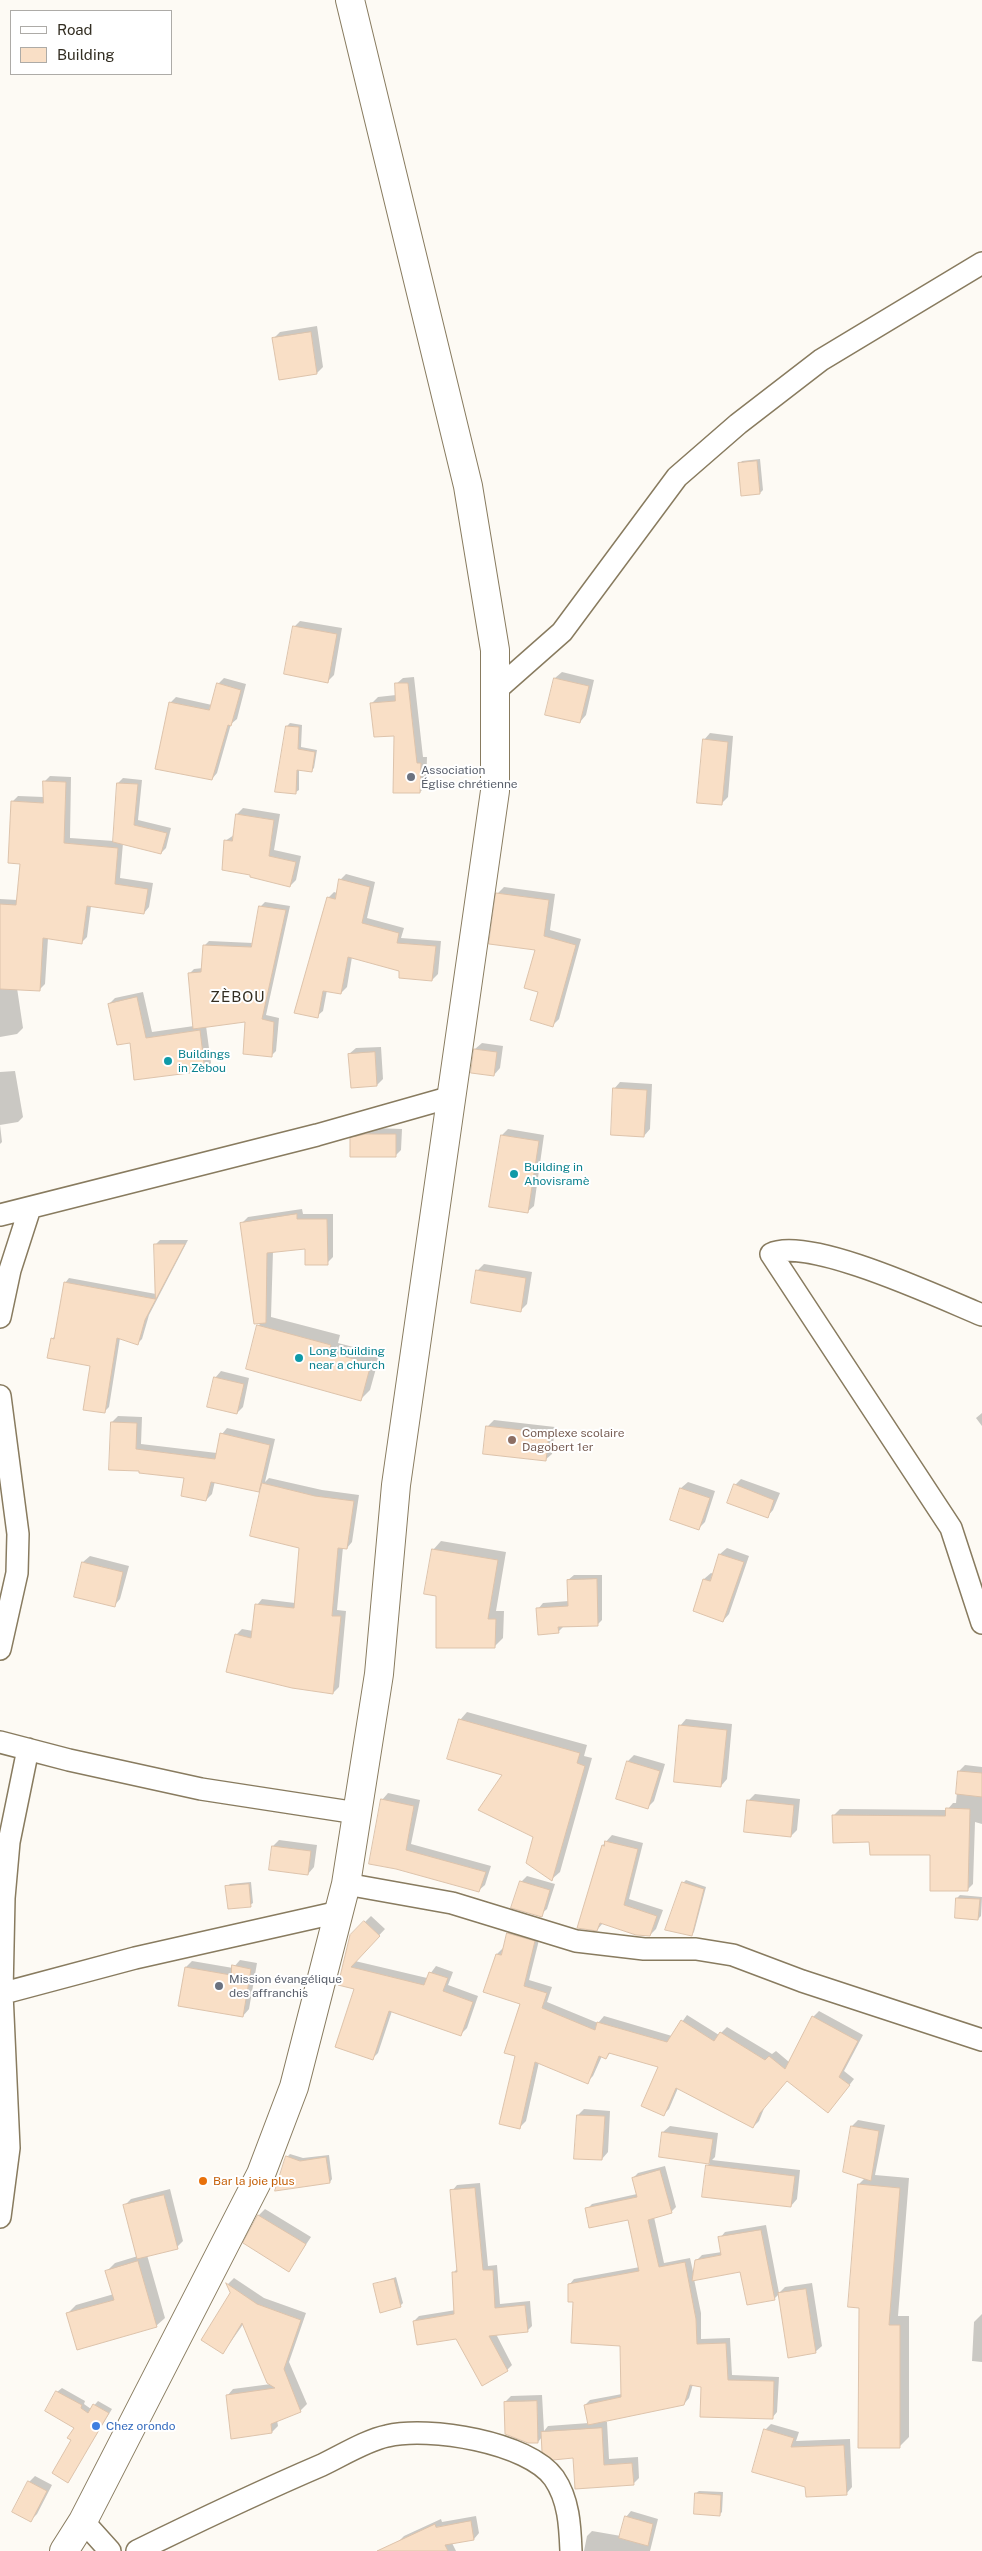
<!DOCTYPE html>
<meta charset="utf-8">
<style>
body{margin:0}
#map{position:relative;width:982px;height:2551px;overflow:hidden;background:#fdfaf4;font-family:"Public Sans",sans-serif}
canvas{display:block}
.legend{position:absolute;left:10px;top:10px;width:162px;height:65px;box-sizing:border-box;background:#fff;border:1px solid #adaba7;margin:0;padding:6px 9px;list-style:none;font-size:15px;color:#332e22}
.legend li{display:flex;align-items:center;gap:10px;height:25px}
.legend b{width:25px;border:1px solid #adaba7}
</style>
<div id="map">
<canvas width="982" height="2551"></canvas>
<ul class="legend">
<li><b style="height:6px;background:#fff"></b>Road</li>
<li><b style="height:14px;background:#f9dfc6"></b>Building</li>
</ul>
</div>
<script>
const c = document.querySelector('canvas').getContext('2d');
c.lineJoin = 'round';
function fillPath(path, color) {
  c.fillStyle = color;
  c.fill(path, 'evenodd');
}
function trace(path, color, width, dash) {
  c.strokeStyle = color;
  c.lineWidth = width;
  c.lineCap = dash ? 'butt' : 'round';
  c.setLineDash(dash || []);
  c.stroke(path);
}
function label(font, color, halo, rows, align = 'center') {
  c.font = font + ' "Public Sans",sans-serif';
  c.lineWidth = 4;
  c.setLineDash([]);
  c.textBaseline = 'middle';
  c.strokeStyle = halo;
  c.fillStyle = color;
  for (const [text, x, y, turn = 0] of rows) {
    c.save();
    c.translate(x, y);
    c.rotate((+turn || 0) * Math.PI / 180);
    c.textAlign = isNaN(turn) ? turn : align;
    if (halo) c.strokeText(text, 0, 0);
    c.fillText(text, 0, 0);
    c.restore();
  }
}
fillPath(new Path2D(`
 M317,326L323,367L317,373L274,338L280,332Z
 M760,459L763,490L760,493L740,464L742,461Z
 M300,621L342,628L334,675L328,681L294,627Z
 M562,672L594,680L586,715L580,722L555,678Z
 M414,677L423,757H427L426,786L420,792L395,734L372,703L378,697L396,695V684L403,678Z
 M224,678L246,684L237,719L231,724L217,773L212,779L171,702L176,697L212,705L218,684Z
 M290,723L302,725L301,747L317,750L314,768L311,771L299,769V790L296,792L287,726Z
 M710,733L733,736L728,797L722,803L704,740Z
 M50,776L71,777L70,838L114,841L118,783L123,778L142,780L138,820L171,828L166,848L161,853L123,843L120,878L153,883L149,907L144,913L91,906L87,937L81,943L48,938L45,984L39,990L17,988L23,1028L17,1034L0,1037V899L18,900L21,862L12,802L18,796L44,797V782Z
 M243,808L280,814L274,850L301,856L296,880L290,886L225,841L234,835L237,814Z
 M346,874L375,882L367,918L404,928L401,938L441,941L438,974L432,980L352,957L347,987L341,993L327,990L323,1011L317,1016L296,1012L329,897L334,892L337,893L340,880Z
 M504,887L555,894L550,930L581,939L559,1019L553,1025L540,991L537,949L497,894Z
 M265,902L290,906L266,1015L279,1018L276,1051L272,1055L246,1020L206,1026L211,1063L205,1069L131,1041L109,1004L115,998L143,992L152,1032L194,1026L189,974L194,969L203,968L204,946L209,941L253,943L260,907Z
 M482,1043L503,1046L500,1068L494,1075L475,1049Z
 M381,1047L383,1079L377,1085L349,1054L356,1048Z
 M15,1071L23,1117L18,1122L0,1125L2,1142L0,1144V1072Z
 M620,1082L652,1084L650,1129L644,1136L614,1089Z
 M373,1128L402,1129L401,1150L395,1156L352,1139L358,1133Z
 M508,1129L544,1135L534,1206L527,1212L502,1135Z
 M302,1209L303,1214H333V1257L327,1263L306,1248L273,1251L271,1317L340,1335L338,1343L380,1354L370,1390L361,1399L258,1326L262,1322L242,1223L248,1217Z
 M160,1240H188L149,1315L142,1339L138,1343L120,1338L109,1407L104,1412L92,1365L52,1339L56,1335L65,1283L69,1278L156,1294V1244Z
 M484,1264L532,1272L527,1304L521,1310L477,1271Z
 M221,1371L249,1378L243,1407L237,1413L215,1378Z
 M982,1413V1426L976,1418Z
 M118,1416L142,1417L141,1444L217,1453L222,1434L227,1428L275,1439L265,1482L269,1478L322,1490L359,1495L352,1542L347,1548L343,1547L337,1610L346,1611L339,1687L333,1693L228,1671L237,1634L242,1629L253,1631L257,1605L262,1599L295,1603L301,1547L262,1487L259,1491L215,1481L212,1494L206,1500L186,1477L140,1472L112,1422Z
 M494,1420L555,1427L552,1454L545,1460L487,1427Z
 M741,1479L780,1493L773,1510L767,1517L735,1485Z
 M688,1482L715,1491L705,1522L699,1528L671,1519L681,1488Z
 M441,1541L506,1552L496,1611H504L503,1638L495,1646L437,1595L433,1550Z
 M727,1548L749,1556L729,1614L723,1621L704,1579L711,1573L714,1574L720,1554Z
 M90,1556L129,1566L120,1599L114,1606L83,1562Z
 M574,1575H602V1620L597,1625L563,1627L558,1632L538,1609L543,1603L569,1601L568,1580Z
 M467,1712L587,1745L584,1756L592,1758L560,1872L552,1879L504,1774L460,1720Z
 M686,1719L732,1724L727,1779L721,1786L680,1726Z
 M634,1755L665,1764L654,1801L648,1807L628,1761Z
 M965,1765L982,1767V1824L975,1822L973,1884L967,1890L931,1853L871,1840L834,1815L840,1809L947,1810L953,1803H956L959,1771Z
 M388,1793L420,1800L411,1844L491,1866L485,1885L478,1891L396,1868L382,1800Z
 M755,1794L800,1799L797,1830L791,1836L748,1801Z
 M612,1835L643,1843L629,1899L663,1910L656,1929L650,1935L603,1923L597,1930L603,1845Z
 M279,1840L317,1845L314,1867L308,1874L273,1846Z
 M527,1876L555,1884L547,1909L540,1915L521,1882Z
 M686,1880L706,1887L694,1932L691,1935L683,1883Z
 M251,1882L253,1903L250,1905L227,1887L230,1884Z
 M960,1895L982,1897L981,1916L978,1919L957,1898Z
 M371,1916L385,1929L355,1961L427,1978L436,1966L453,1972L448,1985L478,1996L467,2028L461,2034L392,2011L378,2053L372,2059L356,1988L340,1984L351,1936Z
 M514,1928L540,1936L529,1980L552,1987L547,2002L598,2023L604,2016L672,2036L687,2015L719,2035L727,2027L772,2054L776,2051L789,2062L813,2017L819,2011L863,2035L844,2071L854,2079L834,2105L787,2080L765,2106L759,2121L753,2127L678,2088L669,2109L663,2115L660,2066L611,2052L606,2058L602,2056L593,2076L587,2082L539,2062L526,2121L520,2127L516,2056L521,2004L485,1991L497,1954L503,1948L508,1933Z
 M240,1960L257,1963L249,2009L243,2016L180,2005L186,1967L192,1961L233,1968Z
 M584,2109L610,2111L608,2152L602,2159L578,2115Z
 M858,2120L885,2125L875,2175L909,2178L898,2316H909V2437L899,2447L859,2184L865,2178L852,2126Z
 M670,2126L718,2133L715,2157L712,2160L800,2170L797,2199L791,2206L707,2166L710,2163L660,2156L663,2132Z
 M290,2154L303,2158L329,2155L332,2179L330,2182L287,2157Z
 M665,2166L676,2207L671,2212L654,2217L664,2263L690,2258L694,2276L696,2261L702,2255L722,2252L720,2238L725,2232L766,2225L779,2293L785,2287L812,2283L822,2346L815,2352L779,2294L774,2299L741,2271L694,2279L701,2313V2339L730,2338L732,2375L779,2377L777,2412L772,2418L703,2386L693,2384L689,2398L684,2404L601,2421L607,2422L609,2459L638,2457L639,2478L633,2484L574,2457L542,2437L538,2442L505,2402L511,2396L542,2395L544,2431L548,2426L589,2423L585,2405L590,2400L622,2394L621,2344L574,2301L569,2285L574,2279L640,2267L629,2218L587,2209L592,2204L637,2194L633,2178L638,2173Z
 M480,2183L488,2266L497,2265L500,2304L530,2301L532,2326L527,2331L496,2334L512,2365L507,2370L457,2337L414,2321L419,2316L456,2310L453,2273L458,2268L452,2191L457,2185Z
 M170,2189L183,2241L177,2247L147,2255L165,2318L156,2326L67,2314L76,2305L114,2294L107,2271L115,2263L138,2256L125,2205L131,2199Z
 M265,2209L311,2237L289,2270L245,2243L259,2215Z
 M396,2277L403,2303L400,2306L374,2285Z
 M234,2278L264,2298L306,2313L289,2362L307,2404L300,2411L277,2420L278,2426L272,2432L227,2396L233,2389L271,2384L244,2323L223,2353L232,2293L228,2284Z
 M982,2314V2362L972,2361L974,2322Z
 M62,2388L85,2401L84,2404L91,2409L98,2401L112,2409L68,2481L75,2427L57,2392Z
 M771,2424L799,2432L796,2441L850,2439L852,2487L846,2494L807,2486L765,2430Z
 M35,2476L52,2485L37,2514L30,2521L29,2482Z
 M699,2491L723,2492L722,2512L719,2515L696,2493Z
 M631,2511L658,2519L650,2551H584L587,2536L592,2531L621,2536L626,2517Z
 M476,2516L479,2533L474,2539L452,2543L456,2551H403L398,2542L404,2536L441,2519L442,2522Z`), '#0003');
const building = new Path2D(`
 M311,332L317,374L279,380L272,338Z
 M757,461L760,494L741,496L738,463Z
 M293,626L337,634L328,683L284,674Z
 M554,678L589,686L580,723L545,715Z
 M217,683L241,690L231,726L228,725L212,780L155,769L169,702L209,710Z
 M395,683H408L417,763H421L420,793H393L394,736L374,737L370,703L395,701Z
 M286,726L299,727L298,749L315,752L312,772L297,770L296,794L275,792Z
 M703,739L728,742L722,805L697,803Z
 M43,781L66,782L64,843L118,848L115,884L148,889L144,914L87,906L82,944L43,938L40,991L0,989V904L16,905L20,864L8,863L11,801L43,803Z
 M117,783L138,784L134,825L167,833L161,854L113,842Z
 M236,814L274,820L269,856L296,862L290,887L250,877V875L222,870L224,840L232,841Z
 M339,879L370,887L362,923L399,933L397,943L436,946L432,981L399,978V971L348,957L341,994L323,991L318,1018L294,1013L327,897L335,899Z
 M496,893L549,900L544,936L576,945L553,1027L530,1020L538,992L524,988L535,950L489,944Z
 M259,906L286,910L262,1019L274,1022L272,1057L243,1054L245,1022L193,1029L188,973L201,972L203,945L251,947Z
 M137,997L146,1038L200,1030L205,1071L134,1080L130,1043L117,1045L108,1004Z
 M474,1049L497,1052L494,1076L471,1073Z
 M375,1052L377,1086L351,1088L348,1054Z
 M613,1088L647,1090L644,1137L611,1135Z
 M366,1134H396V1157H350V1138Z
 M501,1135L539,1141L528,1213L489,1207Z
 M297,1214V1219H327L328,1265H305V1249L267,1253L266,1323L254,1324L240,1223Z
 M154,1244H185L145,1320L138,1345L117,1338L105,1413L83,1410L90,1366L47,1358L51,1338L54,1339L64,1282L155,1299Z
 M476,1270L526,1278L521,1312L471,1303Z
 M257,1325L331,1345L329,1352L371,1364L361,1401L246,1369Z
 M214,1377L244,1384L237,1414L207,1407Z
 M111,1422L137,1423L136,1449L215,1459L220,1433L270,1445L259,1492L211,1482L206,1501L181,1496L184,1478L139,1473V1471L109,1470Z
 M486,1426L549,1433L546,1461L483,1454Z
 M262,1483L315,1496L354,1501L347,1549L338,1548L332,1616H341L333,1694L292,1688L226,1672L235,1634L251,1638L255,1604L294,1608L299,1548L250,1536Z
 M734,1484L774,1500L768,1518L727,1503Z
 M680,1488L710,1498L699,1530L670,1520Z
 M432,1549L498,1560L488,1619H496L495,1648H436V1596L424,1594Z
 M719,1554L744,1562L723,1622L693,1611L703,1579L710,1581Z
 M82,1562L123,1572L115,1607L74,1597Z
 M597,1579L598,1626L558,1627L559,1633L538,1635L536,1608L568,1606L567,1580Z
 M459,1719L580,1753L577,1763L585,1766L552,1881L526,1863L533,1837L478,1810L502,1775L447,1759Z
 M679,1725L727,1730L721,1787L674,1782Z
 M627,1761L660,1771L648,1809L616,1799Z
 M958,1771L982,1773V1797L956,1794Z
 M381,1799L414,1806L406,1850L486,1872L479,1892L396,1869L369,1864Z
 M747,1800L794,1805L791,1837L744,1832Z
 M946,1808L970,1809L968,1891H930V1855H870L869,1842L833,1843L832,1815L945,1816Z
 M605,1841L638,1849L624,1905L657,1916L650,1936L636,1935L600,1923L597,1931L577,1928L602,1845L604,1846Z
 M272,1846L311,1851L308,1875L269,1870Z
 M520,1881L550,1890L542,1917L511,1908Z
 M682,1882L704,1889L692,1936L665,1930Z
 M249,1884L251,1907L228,1909L225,1886Z
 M956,1898L980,1899L978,1920L955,1918Z
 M364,1921L380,1936L351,1967L424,1985L429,1972L448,1978L443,1991L473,2002L461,2036L389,2011L373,2060L335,2047L354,1989L338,1985L350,1935Z
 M507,1933L535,1941L524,1986L547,1993L542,2008L595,2030L597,2022L667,2042L681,2020L714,2041L720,2032L765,2060L769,2056L785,2069L812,2016L858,2041L839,2077L850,2085L828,2113L787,2081L760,2113L753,2128L676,2088L664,2116L641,2106L658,2067L609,2053L606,2059L599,2056L588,2084L535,2062L520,2129L499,2124L515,2056L504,2053L520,2004L483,1992L496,1954L501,1955Z
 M232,1965L251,1969L243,2017L178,2006L185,1967L231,1975Z
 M577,2115L605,2116L602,2160L574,2159Z
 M851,2126L879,2131L871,2181L843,2172Z
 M662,2132L713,2139L709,2164L659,2157Z
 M286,2156L300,2161L326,2157L330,2183L275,2191Z
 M706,2165L795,2176L791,2207L702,2197Z
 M660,2170L672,2213L648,2220L659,2267L685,2262L696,2319L697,2344L726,2343L728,2380L774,2381L773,2419L700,2417L701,2387L690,2385L684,2405L588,2425L584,2405L621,2397L620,2346L571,2343L573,2302H568V2284L639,2271L628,2220L589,2228L585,2208L637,2197L632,2178Z
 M858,2184L900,2188L889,2325H900V2448H858L859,2308L848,2307Z
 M475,2188L483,2270H493L495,2308L525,2305L528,2332L489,2336L508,2371L482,2386L456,2339L417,2345L413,2321L454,2314L452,2272H457L450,2190Z
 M164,2195L178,2249L137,2259L123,2205Z
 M258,2215L306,2244L289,2272L243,2243Z
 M761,2230L775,2300L747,2305L740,2272L692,2281L695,2260L721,2255L718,2237Z
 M138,2261L157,2327L77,2350L66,2313L114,2300L105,2271Z
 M394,2279L401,2307L380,2313L373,2284Z
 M226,2283L257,2304L301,2320L284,2369L301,2412L271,2424L272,2433L231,2439L226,2395L275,2388L267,2383L242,2323L223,2354L201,2340L230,2293Z
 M806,2289L816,2353L788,2358L778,2293Z
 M56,2391L82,2405L81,2408L88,2413L93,2404L109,2413L68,2483L52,2473L71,2440L67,2438L74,2428L45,2411Z
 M537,2401L538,2443H528L505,2434L504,2402Z
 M602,2428L604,2465L632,2463L634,2485L575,2489L573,2458L553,2460L542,2452L541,2432Z
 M764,2429L794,2438L791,2447L844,2445L847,2495L806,2497L805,2487L752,2472Z
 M28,2481L47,2491L31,2522L12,2512Z
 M695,2493L721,2495L720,2516L694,2514Z
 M625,2516L653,2524L648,2546L619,2538Z
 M471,2521L474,2540L445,2545L448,2551H377L435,2524L436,2527Z`);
fillPath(building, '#f9dfc6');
trace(building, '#ddc3ab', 1);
const minor = new Path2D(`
 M494,692L562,632L677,477L738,424L821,360L982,263
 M0,1215L317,1135L451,1097
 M982,1315C943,1299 807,1235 771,1254L951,1528L982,1623
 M0,1317L10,1270L30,1208
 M0,1396L18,1534L17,1573L0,1649
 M0,1742L69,1760L201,1789L357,1813
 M346,1884L452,1903L576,1941L644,1949H696L733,1955L802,1981L982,2040
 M0,1994L135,1958L339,1912
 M0,2217L9,2148L2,1993L4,1898L9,1842L28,1749
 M83,2521L110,2551
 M137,2551C198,2521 259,2492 322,2465C341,2456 367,2440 387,2436C429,2426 528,2442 554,2478C569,2500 570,2526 571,2551`);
const tertiary = new Path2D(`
 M64,2551L83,2521L261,2174L294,2087L346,1884L379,1674L396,1485L495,791V650L468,486L350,0`);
trace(minor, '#887b5f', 24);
trace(tertiary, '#887b5f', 30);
trace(minor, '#fff', 21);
trace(tertiary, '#fff', 28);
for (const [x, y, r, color] of [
 [411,777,5,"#6b7280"],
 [168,1061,5,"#0f9aa8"],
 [514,1174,5,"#0f9aa8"],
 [299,1358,5,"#0f9aa8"],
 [512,1440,5,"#8d6e63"],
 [219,1986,5,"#6b7280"],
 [203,2181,5,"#e8710a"],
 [96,2426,5,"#3f7fe0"]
]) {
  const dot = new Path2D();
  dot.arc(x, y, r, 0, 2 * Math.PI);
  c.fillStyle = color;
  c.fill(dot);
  trace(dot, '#fff', 2);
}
label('12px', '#5b616d', '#fff', [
 ["Association",421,770],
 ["Église chrétienne",421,784],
 ["Mission évangélique",229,1979],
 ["des affranchis",229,1993]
], 'left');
label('12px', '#0d838f', '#fff', [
 ["Buildings",178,1054],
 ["in Zèbou",178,1068],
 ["Building in",524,1167],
 ["Ahovisramè",524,1181],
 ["Long building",309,1351],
 ["near a church",309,1365]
], 'left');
label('12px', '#785e54', '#fff', [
 ["Complexe scolaire",522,1433],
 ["Dagobert 1er",522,1447]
], 'left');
label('12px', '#c56008', '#fff', [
 ["Bar la joie plus",213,2181]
], 'left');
label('12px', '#366cbe', '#fff', [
 ["Chez orondo",106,2426]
], 'left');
c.letterSpacing = '1px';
label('15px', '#332e22', '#fff', [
 ["ZÈBOU",238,997]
]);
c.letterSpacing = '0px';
</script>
